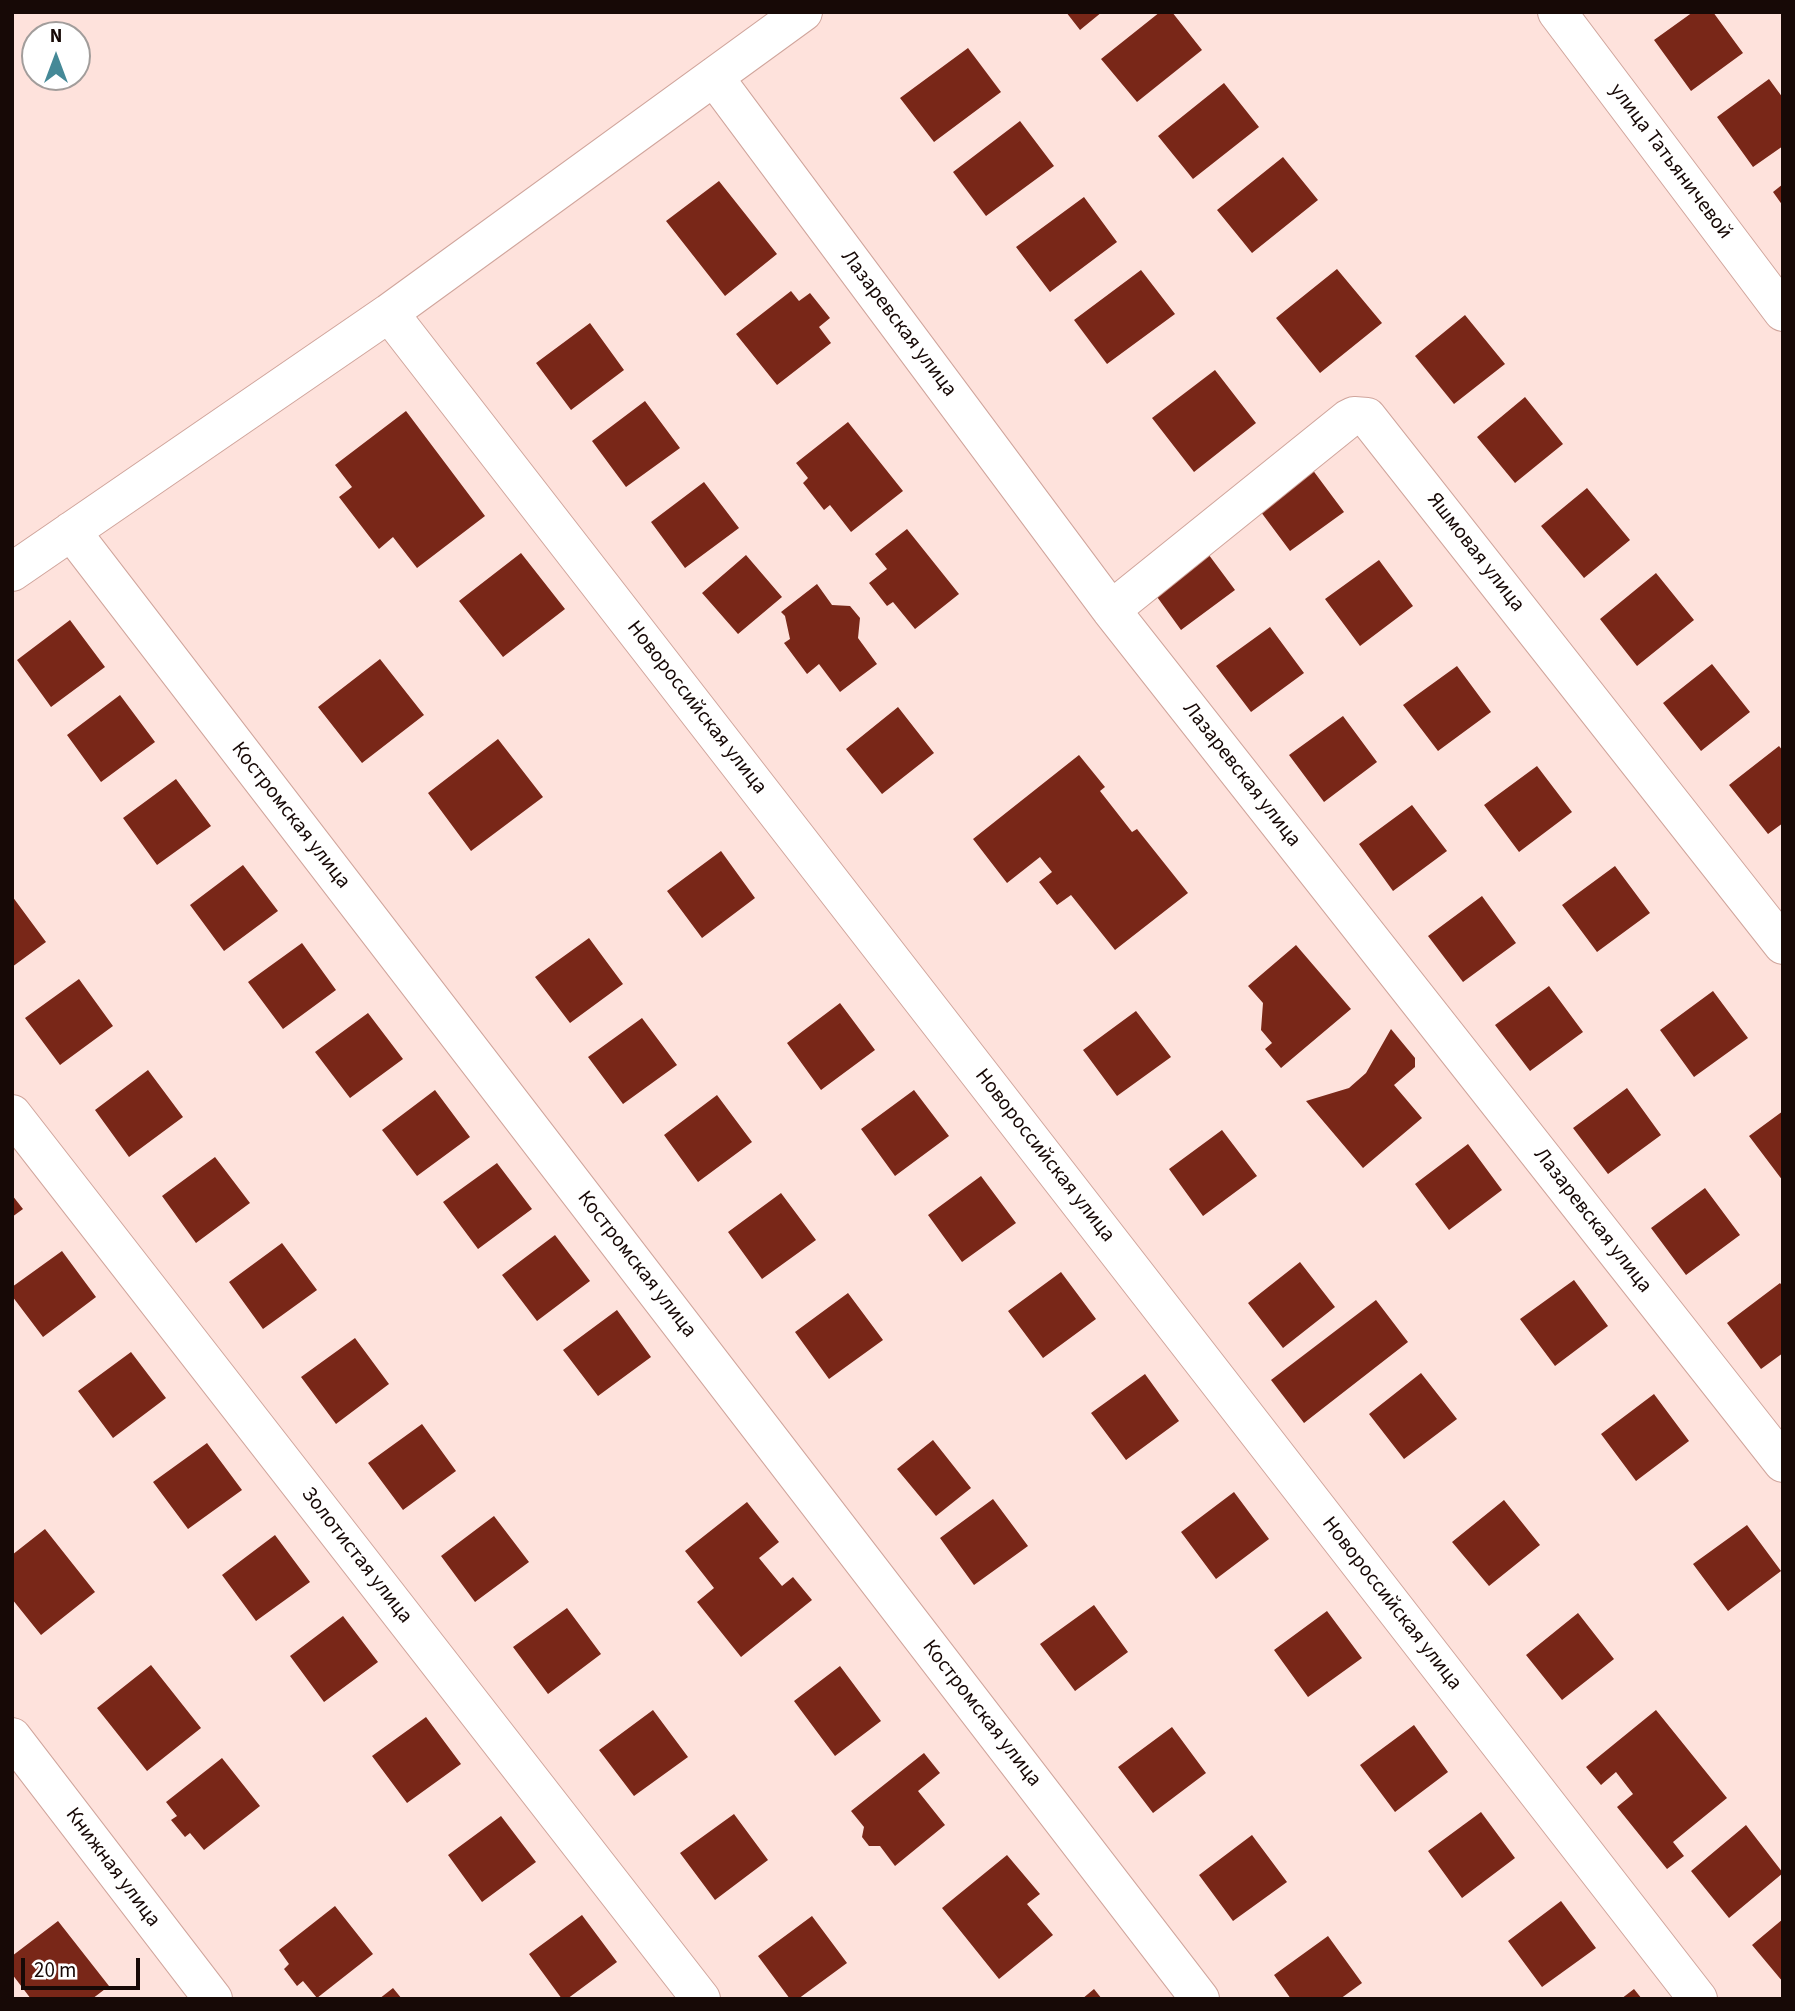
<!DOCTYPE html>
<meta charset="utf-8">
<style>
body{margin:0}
#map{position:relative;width:1795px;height:2011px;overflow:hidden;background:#fee2dc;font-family:"Source Sans 3",sans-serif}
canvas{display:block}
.frame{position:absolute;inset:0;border:14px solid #170906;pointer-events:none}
.north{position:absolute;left:21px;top:21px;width:70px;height:70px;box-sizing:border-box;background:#fff;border:2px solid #a29d9b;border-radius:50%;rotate:0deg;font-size:19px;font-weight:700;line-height:28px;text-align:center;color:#170906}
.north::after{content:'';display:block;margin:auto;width:24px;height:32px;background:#458997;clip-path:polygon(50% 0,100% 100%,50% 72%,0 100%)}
.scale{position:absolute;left:21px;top:1958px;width:119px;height:32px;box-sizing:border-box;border:4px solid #170906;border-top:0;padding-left:9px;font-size:21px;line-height:24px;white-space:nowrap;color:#170906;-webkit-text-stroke:5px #fff;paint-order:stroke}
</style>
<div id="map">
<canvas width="1795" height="2011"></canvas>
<div class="frame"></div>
<div class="north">N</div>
<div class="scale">20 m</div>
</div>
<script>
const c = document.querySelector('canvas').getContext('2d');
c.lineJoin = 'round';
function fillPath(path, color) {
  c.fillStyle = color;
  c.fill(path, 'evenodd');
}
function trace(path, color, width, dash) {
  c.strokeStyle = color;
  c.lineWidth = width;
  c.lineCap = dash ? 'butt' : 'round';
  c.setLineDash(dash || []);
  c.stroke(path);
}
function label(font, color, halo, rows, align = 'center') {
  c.font = font + ' "Source Sans 3",sans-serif';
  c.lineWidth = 7;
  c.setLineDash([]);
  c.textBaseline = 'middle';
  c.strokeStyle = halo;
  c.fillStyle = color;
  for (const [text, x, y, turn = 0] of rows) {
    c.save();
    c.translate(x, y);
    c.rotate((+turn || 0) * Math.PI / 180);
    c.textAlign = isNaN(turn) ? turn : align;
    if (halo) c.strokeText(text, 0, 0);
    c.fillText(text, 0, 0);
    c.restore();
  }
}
fillPath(new Path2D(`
 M1066,12H1102L1080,30Z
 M1160,12H1172L1202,50L1137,102L1101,59Z
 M1693,12H1713L1743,53L1691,91L1654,40Z
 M968,48L1001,92L934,142L900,98Z
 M1769,79L1783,98V146L1753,167L1717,117Z
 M1224,83L1259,127L1193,179L1158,136Z
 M1020,121L1054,166L986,216L953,172Z
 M1283,157L1318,200L1252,253L1217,210Z
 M719,181L777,254L725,296L666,221Z
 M1783,184V206L1773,192Z
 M1084,197L1117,242L1050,292L1016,247Z
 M1337,269L1382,323L1320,373L1276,318Z
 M1141,270L1175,314L1107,364L1074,320Z
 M791,291L799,301L810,293L830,318L819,327L831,343L777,385L736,334Z
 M1465,315L1505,364L1454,404L1415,356Z
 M590,323L624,370L571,410L536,363Z
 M1215,370L1256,423L1194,472L1152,418Z
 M1525,397L1563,444L1515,483L1477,437Z
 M645,401L680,448L626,487L592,441Z
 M406,411L485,516L417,568L393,537L379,549L339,497L352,487L335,465Z
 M848,422L903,491L851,532L830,505L824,510L803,483L808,478L796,463Z
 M1309,465L1344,512L1290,551L1255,504Z
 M704,482L739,528L685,568L651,522Z
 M1587,488L1630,540L1584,578L1541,526Z
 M907,529L959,594L915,629L893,602L887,606L869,583L887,569L875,554Z
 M1200,543L1235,590L1181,630L1147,583Z
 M521,553L565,609L503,657L459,601Z
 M746,555L782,597L738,634L702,593Z
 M1379,560L1413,606L1360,646L1325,599Z
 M1656,573L1694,620L1637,666L1600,619Z
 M817,584L832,605L850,606L860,618L858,638L877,664L840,692L819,664L807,674L784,643L790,639L785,616L781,612Z
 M70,620L105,667L51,707L17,660Z
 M1270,627L1304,673L1251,712L1216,666Z
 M380,659L424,715L362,763L318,707Z
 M1712,664L1750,712L1701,751L1663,703Z
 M1457,666L1491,712L1438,751L1403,705Z
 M120,695L155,742L101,782L67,735Z
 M898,707L934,753L882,794L846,749Z
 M1343,716L1377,762L1324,802L1289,755Z
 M498,739L543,797L471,851L428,793Z
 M1779,746L1783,751V823L1768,834L1729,785Z
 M1079,755L1105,787L1100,791L1132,832L1137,829L1188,893L1115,950L1071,895L1057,905L1039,882L1052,872L1040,857L1007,883L973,839Z
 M1537,766L1572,812L1519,852L1484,805Z
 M176,779L211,826L157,865L123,818Z
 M1412,805L1447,851L1393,891L1359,844Z
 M721,851L755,898L702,938L667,891Z
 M243,865L278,911L224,951L190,905Z
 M1615,866L1650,913L1597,952L1562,905Z
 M12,896L46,942L12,967Z
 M1482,896L1516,943L1463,982L1428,936Z
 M589,938L623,984L570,1023L535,977Z
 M302,943L336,990L283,1029L248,982Z
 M1296,945L1351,1009L1281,1068L1265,1049L1272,1043L1261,1030L1263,1003L1248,986Z
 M79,979L113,1026L60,1065L25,1018Z
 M1549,986L1583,1032L1530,1071L1495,1025Z
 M1713,991L1748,1038L1694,1077L1660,1030Z
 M840,1003L875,1050L821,1090L787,1043Z
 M1136,1011L1171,1057L1117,1096L1083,1050Z
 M368,1013L403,1059L350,1098L315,1052Z
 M642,1018L677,1065L623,1104L588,1057Z
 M1391,1029L1415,1058V1067L1394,1085L1422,1118L1363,1168L1306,1101L1349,1088L1366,1073Z
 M148,1070L183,1117L129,1157L95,1110Z
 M1627,1088L1661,1135L1608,1174L1573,1128Z
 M435,1090L470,1137L417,1176L382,1130Z
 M914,1090L949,1136L895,1176L861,1129Z
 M717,1095L752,1142L698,1182L664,1135Z
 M1783,1111V1181L1749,1136Z
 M1222,1130L1257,1176L1203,1216L1169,1169Z
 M1468,1144L1502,1190L1449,1230L1415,1184Z
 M215,1157L250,1203L196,1243L162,1196Z
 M497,1163L532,1209L478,1249L443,1202Z
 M981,1176L1016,1223L962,1262L928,1215Z
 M1705,1188L1740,1235L1686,1275L1651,1228Z
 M781,1193L816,1240L762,1279L728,1232Z
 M12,1195L23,1209L12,1217Z
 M555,1235L590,1281L537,1321L502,1275Z
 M282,1243L317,1290L263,1329L229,1282Z
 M62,1251L96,1297L43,1337L12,1296V1287Z
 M1300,1262L1335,1307L1283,1348L1248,1303Z
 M1061,1272L1096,1319L1043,1358L1008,1311Z
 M1574,1280L1608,1326L1555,1366L1520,1319Z
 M1780,1283L1783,1287V1353L1761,1369L1727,1323Z
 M848,1293L883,1340L829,1379L795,1332Z
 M1376,1300L1408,1342L1304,1423L1271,1380Z
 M617,1310L651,1357L598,1396L563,1350Z
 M355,1338L389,1384L336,1424L301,1377Z
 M131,1352L166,1398L113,1438L78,1391Z
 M1421,1373L1457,1419L1404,1459L1369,1414Z
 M1145,1374L1179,1421L1126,1460L1091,1413Z
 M1654,1394L1689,1441L1636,1481L1601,1434Z
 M422,1424L456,1471L403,1510L368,1463Z
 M933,1440L971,1488L936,1516L897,1469Z
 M207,1443L242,1490L188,1529L153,1482Z
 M1234,1492L1269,1539L1216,1579L1181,1532Z
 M993,1499L1028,1546L974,1585L940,1538Z
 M1504,1500L1540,1545L1489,1586L1452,1542Z
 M747,1502L779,1542L759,1558L782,1586L793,1577L812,1600L741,1657L697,1602L714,1588L685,1551Z
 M494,1516L529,1562L475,1602L441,1556Z
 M1747,1525L1781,1571L1728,1611L1693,1564Z
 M45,1529L95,1592L41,1635L12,1599V1555Z
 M275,1535L310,1582L256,1621L222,1575Z
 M1094,1605L1128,1652L1075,1691L1040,1644Z
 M567,1608L601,1654L548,1694L513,1647Z
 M1327,1611L1362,1658L1308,1697L1274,1650Z
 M1578,1613L1614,1659L1562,1700L1526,1655Z
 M343,1616L378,1662L324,1702L290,1656Z
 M151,1665L201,1728L147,1771L97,1708Z
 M840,1666L881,1721L835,1756L794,1701Z
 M653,1710L688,1757L634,1796L599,1750Z
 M1656,1710L1727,1798L1673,1842L1684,1856L1667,1869L1617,1807L1633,1794L1616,1772L1601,1785L1586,1767Z
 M426,1717L461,1764L407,1803L372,1756Z
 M1414,1725L1448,1772L1395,1812L1360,1765Z
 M1172,1727L1206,1773L1153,1813L1118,1767Z
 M924,1753L940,1773L918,1791L945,1825L895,1866L880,1846H869L862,1837L864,1827L851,1811Z
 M222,1758L260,1806L204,1850L190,1833L185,1837L171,1820L177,1816L166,1802Z
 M1481,1812L1515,1858L1462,1898L1428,1851Z
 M734,1814L768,1860L715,1900L680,1853Z
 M501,1816L536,1862L482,1902L448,1855Z
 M1746,1825L1783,1873L1729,1918L1691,1871Z
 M1252,1835L1287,1882L1233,1921L1199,1875Z
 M1007,1855L1040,1894L1027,1904L1053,1935L999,1979L942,1908Z
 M1561,1901L1596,1948L1542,1987L1508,1941Z
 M335,1906L373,1954L317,1998L303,1981L297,1986L284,1969L289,1964L279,1950Z
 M582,1915L617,1962L567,1999H562L529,1954Z
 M812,1916L847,1963L798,1999H790L758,1956Z
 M1783,1919V1982L1752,1945Z
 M58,1921L109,1986L92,1999H31L12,1974V1956Z
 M1328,1936L1362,1983L1340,1999H1291L1274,1975Z
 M393,1988L402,1999H379Z
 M1094,1989L1102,1999H1082Z
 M1634,1989L1642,1999H1621Z`), '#792718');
const minor = new Path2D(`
 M1557,12L1783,312
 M714,77L1111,610L1783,1463
 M389,313L1698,1999
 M71,531L1200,1999
 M12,572L389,313L803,12
 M1111,610L1348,419L1354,416L1367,417L1783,945
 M12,1114L701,1999
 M12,1737L213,1999`);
trace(minor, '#d0a59c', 40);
trace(minor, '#fff', 38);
label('21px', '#170906', '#fff', [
 ["улица Татьяничевой",1670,162,53],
 ["Лазаревская улица",898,324,53],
 ["Яшмовая улица",1475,553,52],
 ["Новороссийская улица",696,708,52],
 ["Лазаревская улица",1241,775,52],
 ["Костромская улица",290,816,52],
 ["Новороссийская улица",1044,1156,52],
 ["Лазаревская улица",1592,1221,52],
 ["Костромская улица",636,1265,52],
 ["Золотистая улица",356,1556,52],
 ["Новороссийская улица",1391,1604,52],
 ["Костромская улица",981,1714,52],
 ["Книжная улица",112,1868,53]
]);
</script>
